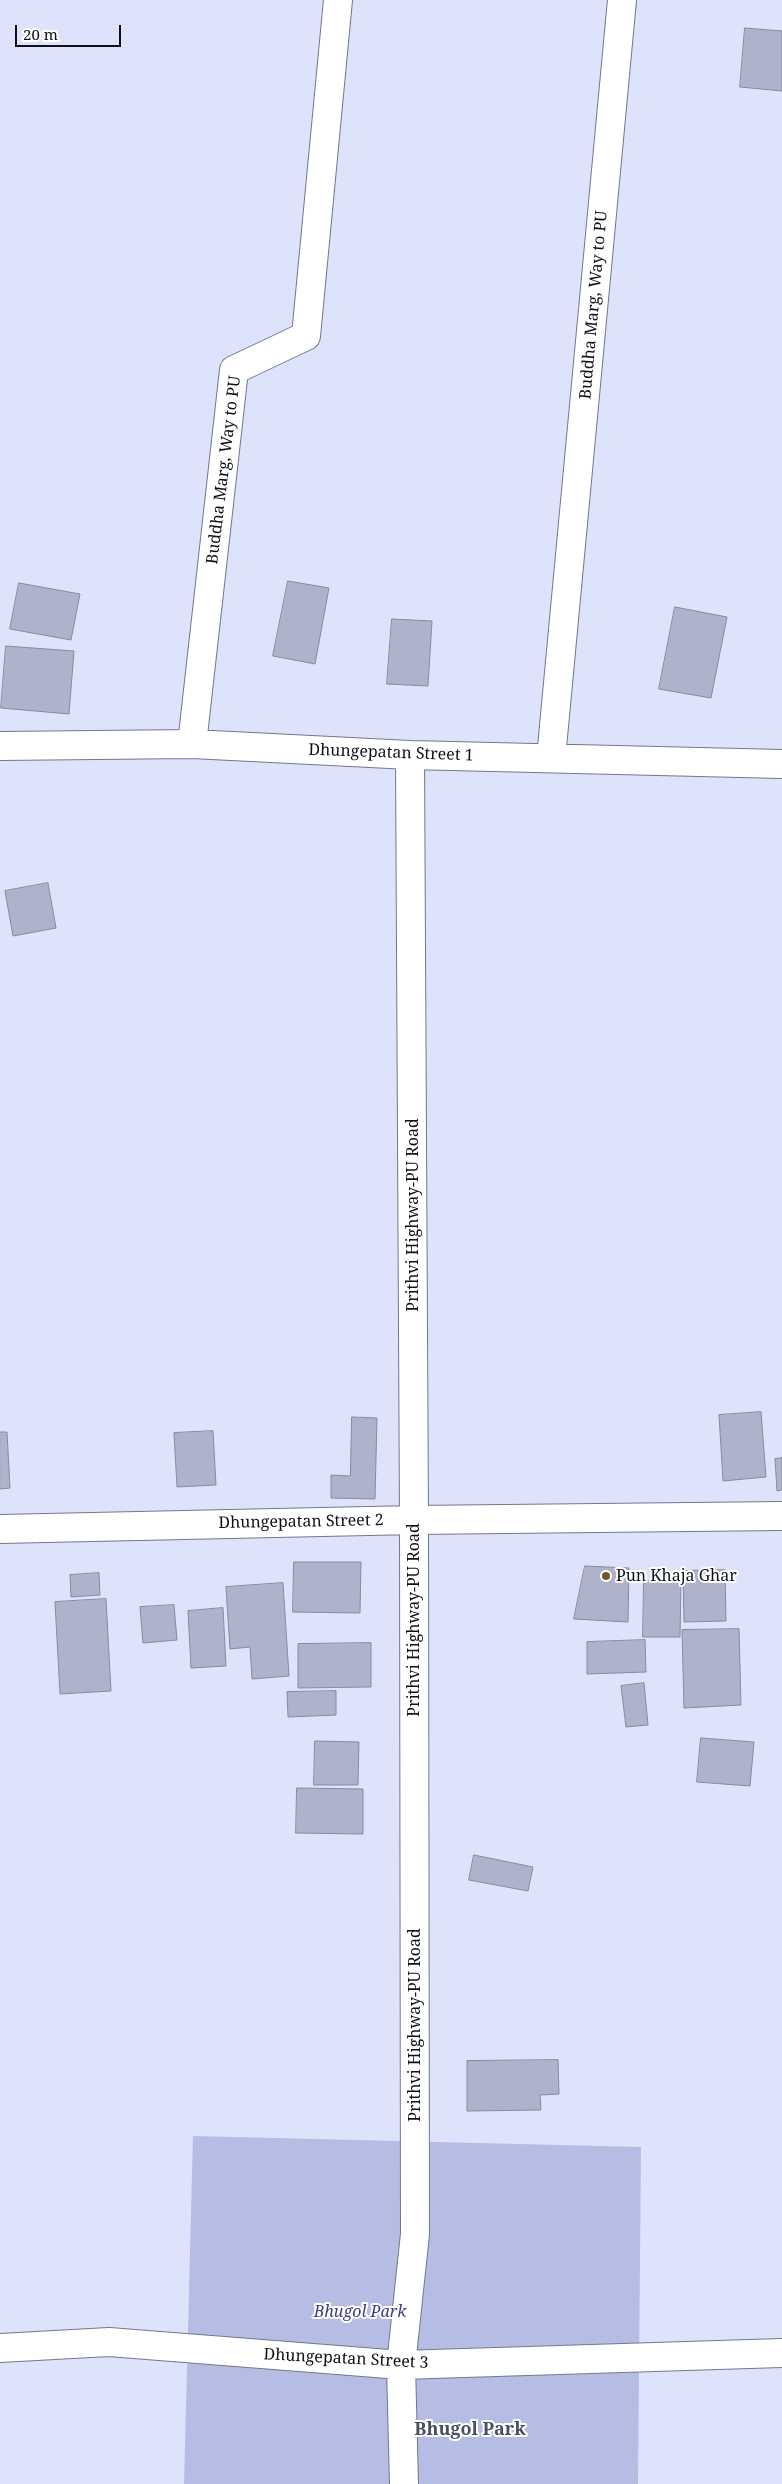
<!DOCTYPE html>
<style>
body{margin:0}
#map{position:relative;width:782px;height:2484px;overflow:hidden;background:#dee3fc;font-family:"Noto Serif",serif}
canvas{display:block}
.scale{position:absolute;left:15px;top:25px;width:106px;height:22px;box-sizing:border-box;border:2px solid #0e1018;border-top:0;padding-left:6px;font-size:15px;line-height:18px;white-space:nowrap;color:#0e1018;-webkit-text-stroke:4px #fff;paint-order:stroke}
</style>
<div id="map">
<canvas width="782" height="2484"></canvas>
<div class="scale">20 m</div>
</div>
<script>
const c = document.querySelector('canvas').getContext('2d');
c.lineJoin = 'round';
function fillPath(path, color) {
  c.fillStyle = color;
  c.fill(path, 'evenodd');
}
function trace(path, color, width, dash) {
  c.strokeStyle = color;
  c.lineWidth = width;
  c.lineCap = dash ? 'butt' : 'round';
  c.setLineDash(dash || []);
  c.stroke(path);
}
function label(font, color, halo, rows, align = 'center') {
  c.font = font + ' "Noto Serif",serif';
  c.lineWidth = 4;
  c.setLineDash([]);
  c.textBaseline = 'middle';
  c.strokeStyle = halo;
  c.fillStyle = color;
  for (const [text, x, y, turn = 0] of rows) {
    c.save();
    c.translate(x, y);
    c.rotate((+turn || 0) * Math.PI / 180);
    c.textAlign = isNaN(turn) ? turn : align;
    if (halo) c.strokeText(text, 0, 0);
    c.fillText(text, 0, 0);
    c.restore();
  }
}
fillPath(new Path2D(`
 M193,2136L641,2147L638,2484H184Z`), '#b6bde5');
const building = new Path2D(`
 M745,28L782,31V91L740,87Z
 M288,581L329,588L315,664L273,656Z
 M19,583L80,594L71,640L10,629Z
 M675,607L727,617L711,698L659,689Z
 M392,619L432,621L428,686L387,684Z
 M6,646L74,651L69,714L1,708Z
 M48,883L56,928L13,936L5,891Z
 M761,1412L766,1477L723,1481L719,1415Z
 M352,1417L377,1418L375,1499L331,1498V1475L350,1476Z
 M213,1431L216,1485L177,1487L174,1433Z
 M0,1432H7L10,1488L0,1489Z
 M782,1458V1490L777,1491L775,1459Z
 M294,1562H361L360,1613L293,1612Z
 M585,1566L629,1568L628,1622L574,1619Z
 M725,1570L726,1621L684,1622L683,1571Z
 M99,1573L100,1595L71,1597L70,1575Z
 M644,1580L681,1581L680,1637H643Z
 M283,1583L289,1676L252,1679L250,1647L230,1649L226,1587Z
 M106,1599L111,1691L60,1694L55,1602Z
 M174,1605L177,1640L143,1643L140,1607Z
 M223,1608L226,1666L191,1668L188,1611Z
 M739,1629L741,1705L684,1708L682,1630Z
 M645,1640L646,1672L587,1674V1642Z
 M371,1643V1687L298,1688V1644Z
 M644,1683L648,1725L626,1727L621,1686Z
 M336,1691V1715L288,1717L287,1692Z
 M701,1738L754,1742L750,1786L697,1782Z
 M315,1741L359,1742L358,1785H314Z
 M297,1788L363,1789V1834L296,1833Z
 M474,1855L533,1867L528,1891L469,1880Z
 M558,2060L559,2094L540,2095L541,2110L467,2111V2061Z`);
fillPath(building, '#aeb3cb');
trace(building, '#858aa1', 1);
const minor = new Path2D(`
 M192,744L234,370L306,336L338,0
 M0,746L192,744L410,755L782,764
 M551,758L622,0
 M0,1529L414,1520L782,1516
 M0,2348L109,2342L401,2365L782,2353
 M404,2484L401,2365L415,2234L414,1520L410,755`);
trace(minor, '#73778e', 30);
trace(minor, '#fff', 28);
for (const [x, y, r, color] of [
 [606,1576,5,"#76532c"]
]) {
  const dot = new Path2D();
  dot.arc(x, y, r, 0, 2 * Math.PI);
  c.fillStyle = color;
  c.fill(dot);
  trace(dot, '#fff', 2);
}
label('16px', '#0e1018', '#fff', [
 ["Buddha Marg, Way to PU",594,305,-85],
 ["Buddha Marg, Way to PU",224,470,-83],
 ["Dhungepatan Street 1",391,753,2],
 ["Prithvi Highway-PU Road",413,1215,-90],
 ["Dhungepatan Street 2",301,1522,-1],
 ["Prithvi Highway-PU Road",414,1620,-90],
 ["Prithvi Highway-PU Road",415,2025,-90],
 ["Dhungepatan Street 3",346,2359,3]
]);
label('16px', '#0e1018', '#fff', [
 ["Pun Khaja Ghar",616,1576]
], 'left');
label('italic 16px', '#3b4081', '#fff', [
 ["Bhugol Park",360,2312]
]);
label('bold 18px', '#4a4e63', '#fff', [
 ["Bhugol Park",470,2430]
]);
</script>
